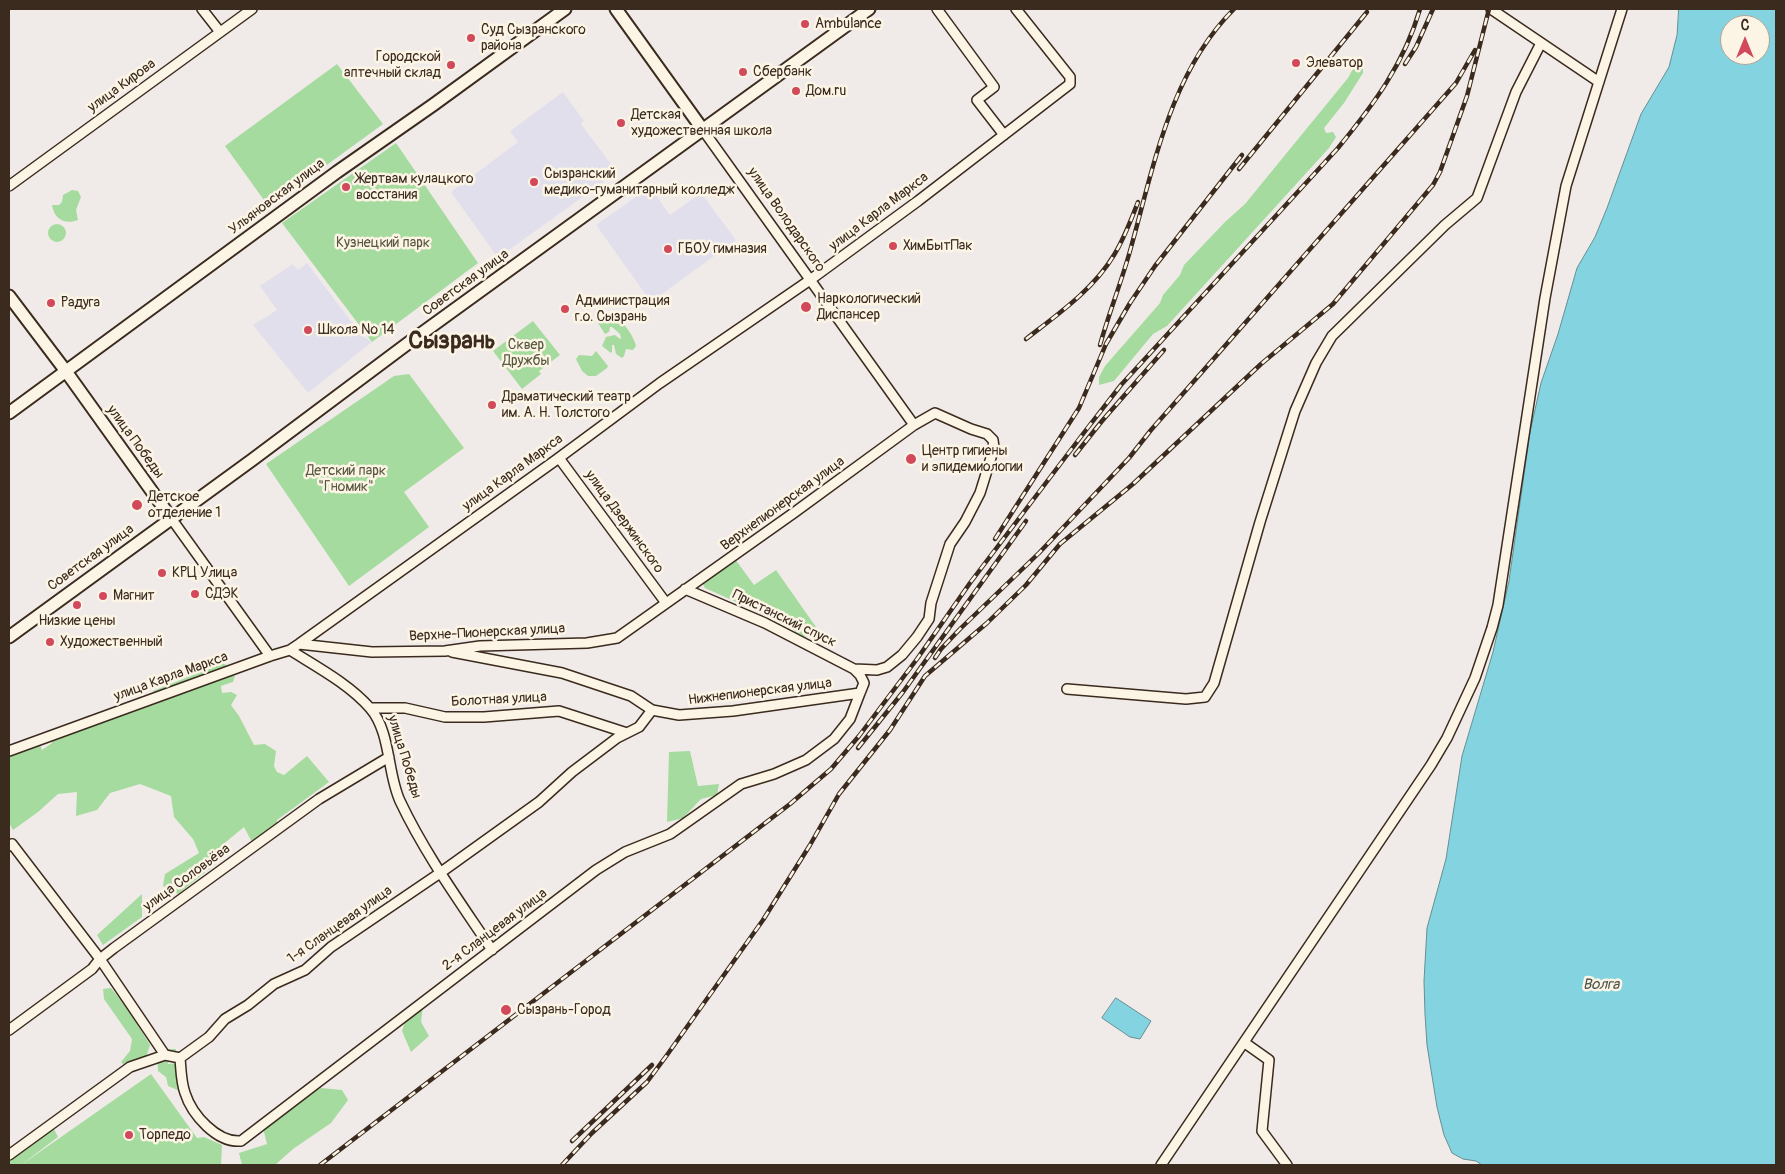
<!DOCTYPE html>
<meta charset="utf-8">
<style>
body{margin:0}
#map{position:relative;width:1785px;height:1174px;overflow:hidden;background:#f0ebe8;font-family:Pangolin,sans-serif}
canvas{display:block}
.frame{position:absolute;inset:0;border:10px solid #3b2a1e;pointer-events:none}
.north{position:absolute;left:1720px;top:15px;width:50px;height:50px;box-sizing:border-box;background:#fcf5e5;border:1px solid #afa495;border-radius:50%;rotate:0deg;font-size:14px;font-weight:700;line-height:20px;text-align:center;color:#3b2a1e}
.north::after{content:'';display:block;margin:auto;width:18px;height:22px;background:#d1495b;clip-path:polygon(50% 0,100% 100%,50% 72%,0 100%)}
</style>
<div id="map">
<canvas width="1785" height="1174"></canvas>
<div class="frame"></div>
<div class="north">С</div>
</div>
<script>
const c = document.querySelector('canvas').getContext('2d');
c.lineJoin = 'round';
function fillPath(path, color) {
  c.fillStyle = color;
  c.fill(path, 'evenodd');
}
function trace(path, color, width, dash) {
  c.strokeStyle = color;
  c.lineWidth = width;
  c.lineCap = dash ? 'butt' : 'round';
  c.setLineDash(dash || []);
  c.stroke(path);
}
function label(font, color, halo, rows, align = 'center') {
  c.font = font + ' Pangolin,sans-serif';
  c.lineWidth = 5;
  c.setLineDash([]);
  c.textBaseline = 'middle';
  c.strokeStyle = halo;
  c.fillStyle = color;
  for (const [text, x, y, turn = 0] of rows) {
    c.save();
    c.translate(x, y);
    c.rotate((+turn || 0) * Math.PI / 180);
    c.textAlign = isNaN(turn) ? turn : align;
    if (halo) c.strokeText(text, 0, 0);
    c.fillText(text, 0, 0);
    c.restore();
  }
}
fillPath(new Path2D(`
 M563,92L584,121L581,124L617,172L498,258L451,192L518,142L510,131Z
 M650,187L670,215L701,193L736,240L651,302L596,225Z
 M307,263L362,336L372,342L308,393L253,325L277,310L260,286L293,264L298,270Z`), '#e2dfec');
fillPath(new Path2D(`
 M337,64L383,124L269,207L225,146Z
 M1359,66L1363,68V73L1344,103L1324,128L1326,133L1333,132L1336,137L1329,148L1167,326L1153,334L1114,381L1099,385V377L1105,366L1160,303L1163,295L1180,275L1184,265L1225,222L1245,204L1348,78L1354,67Z
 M396,143L478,263L372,342L282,223Z
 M72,190L78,191L81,197L76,210L78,220C65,225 54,219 52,205H59L62,202L63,195Z
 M48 233a9 9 0 1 1 18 0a9 9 0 1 1-18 0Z
 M614,314L617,315C624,325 633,334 636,346L633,350L626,349L624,356L622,358L616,354L614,345H612V352L611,353L602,346L606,337L615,335L620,339L621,338L620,334L612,327H610L609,332L605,334L598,323L600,317Z
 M533,321L560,355L539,371L541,374L522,389L493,351Z
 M596,351L608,366L607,368L596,376H588L582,371L576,359L579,355L592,356Z
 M409,374L464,448L404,492L429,527L349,586L266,464L394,376Z
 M735,559L754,585L776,570L816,627V633L811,637L799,636L790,626L705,588L702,582Z
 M223,663L236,672L233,682L221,686L222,693L231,692L237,695L231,705L239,716L254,745L265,744L276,751L274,766L277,772L284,775L307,756L329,782L277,820V829L253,844L244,827L221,846L218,862L178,894L163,886L165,874L199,853L193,839L174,817L171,796L140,784L110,793L97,810L76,816L77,792L58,794L38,812L13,830L9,823V752L39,740L42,750L52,743L51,733L89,715L99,718L152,696L153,691Z
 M690,751L698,786L719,784L717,795L701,799L683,818L667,822L669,752Z
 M142,894V917L103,945L97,935Z
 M111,988L127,1008L150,1045L146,1057L148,1064L142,1068L137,1058L126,1067L121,1062L130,1051L132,1039L104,999L103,989Z
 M424,997L421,1022L429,1036L411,1052L402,1031L411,1004Z
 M163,1049H176V1054L169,1058L168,1064L178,1063L185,1093L168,1086L166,1077L158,1071L157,1052Z
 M151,1074L197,1138L204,1137L222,1145L221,1165H9V1157L42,1138L43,1128L53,1127L58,1137L21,1165Z
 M321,1088L342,1090L348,1100L331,1123L293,1149L275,1165H242L239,1153L267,1144L263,1128L292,1105Z`), '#a5db9e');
const water = new Path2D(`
 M1679,9H1776V1165H1482L1476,1161L1463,1159L1452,1153L1444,1135L1437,1107L1427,1045L1425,1014L1424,981L1427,928L1446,859L1462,756L1493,652L1509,581L1530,432L1541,383L1558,334L1577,268L1595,237L1607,208L1641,114L1669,67L1677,35ZM1730,25H1760V55H1730Z
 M1116,998L1151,1021L1140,1039L1130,1037L1102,1018Z`);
fillPath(water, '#83d3e0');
trace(water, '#668f92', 1);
const minor = new Path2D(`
 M202,9L220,32
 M937,9L994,87L977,100L1004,135
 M1491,9L1599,82
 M703,130L914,425
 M9,186L252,9
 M559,458L666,603
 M171,518L270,656
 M299,644L372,652L445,651L480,646L587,643L617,638L795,512L914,425L935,413L971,429L987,434L993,440L994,448L980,493L965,522L950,544L931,603L929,619L917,637L902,655L887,667L877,670L854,669
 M290,650C317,667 349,684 370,708C391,732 387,773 400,801C425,854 460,902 492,950
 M452,652L562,673L631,696L652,710L679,715L733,711L860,693L864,683L860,675L854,669L765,623L685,589
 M1067,689L1186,699L1205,697L1214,683L1260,522L1295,411L1316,363L1332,336L1445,225L1477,198L1516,92L1541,43
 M371,708H405L445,717H484L559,711L627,733
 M9,751L270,656L290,650L299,644L556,460L660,383L810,280L918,201L1070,84V77L1016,9
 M9,846L12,844L100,959L165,1055
 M9,1030L92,969L100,959L114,948L319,799L389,757
 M1245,1043L1269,1060L1262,1131L1287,1165
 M180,1058C181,1069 181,1082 185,1093C192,1115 217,1143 241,1141L596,870L625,852L670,834L741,784L774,774L806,760L834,739L850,719L860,693
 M9,1155L130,1067L165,1055L180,1058L209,1037L225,1019L248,1005L274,984L305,970L331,947L440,873L539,802L572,772L617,738L639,727L652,710
 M1161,1165L1431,765L1447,738L1475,678L1492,628L1498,605L1545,298L1566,186L1622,9`);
const major = new Path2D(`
 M616,9L703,130
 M9,296L65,370L171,518
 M9,413L337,172L433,105L565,9
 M9,637L252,460L407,344L869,9`);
trace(minor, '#3b2a1e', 12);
trace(major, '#3b2a1e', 15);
trace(minor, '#fcf5e5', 9);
trace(major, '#fcf5e5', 11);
const rail = new Path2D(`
 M1405,64L1416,47L1433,9
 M1239,169L1367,12
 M1026,339C1058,314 1093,290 1114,255C1124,239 1131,220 1138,202
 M1100,345C1109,313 1121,283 1130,251C1154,166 1170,73 1234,9
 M1075,455L1102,421L1164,350
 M995,539L1079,408L1106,344L1130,303L1155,266L1242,155
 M935,658L941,649L960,629L1039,553L1129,458L1151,430L1456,83L1475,50
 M858,748L903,692L1026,521
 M572,1141L652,1065
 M320,1165L790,804L831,769L859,736L917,659L970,583L1086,430L1121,385L1338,148C1374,104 1404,64 1420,9
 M562,1165L592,1133L647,1082L667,1055L763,920L810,845L839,794L890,730L925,676L987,623L1026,585L1060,544L1133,484L1261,364L1333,304L1433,185L1440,172L1467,96L1489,9`);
trace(rail, '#3b2a1e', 4.5);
trace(rail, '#fcf5e5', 2.5, [8]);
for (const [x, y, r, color] of [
 [805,24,5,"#d1495b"],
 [471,38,5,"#d1495b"],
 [1296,63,5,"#d1495b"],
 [451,65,5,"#d1495b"],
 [743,72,5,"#d1495b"],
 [796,91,5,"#d1495b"],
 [621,123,5,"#d1495b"],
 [534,182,5,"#d1495b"],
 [346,187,5,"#d1495b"],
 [893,246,5,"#d1495b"],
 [668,249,5,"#d1495b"],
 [51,303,5,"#d1495b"],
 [806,307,6,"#d1495b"],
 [565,309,5,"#d1495b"],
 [308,330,5,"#d1495b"],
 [492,405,5,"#d1495b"],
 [911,459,6,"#d1495b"],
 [137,505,6,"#d1495b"],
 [162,573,5,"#d1495b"],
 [195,594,5,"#d1495b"],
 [103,596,5,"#d1495b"],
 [77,605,5,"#d1495b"],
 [50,642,5,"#d1495b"],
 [506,1010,6,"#d1495b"],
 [129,1135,5,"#d1495b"]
]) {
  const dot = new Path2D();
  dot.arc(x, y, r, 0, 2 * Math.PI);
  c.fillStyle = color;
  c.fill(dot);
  trace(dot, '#fcf5e5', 2);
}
label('14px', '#3b2a1e', '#fcf5e5', [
 ["Ambulance",815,24],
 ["Суд Сызранского",481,30],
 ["района",481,46],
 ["Городской",441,57,"right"],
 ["аптечный склад",441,73,"right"],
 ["Элеватор",1306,63],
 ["Сбербанк",753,72],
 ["Дом.ru",806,91],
 ["Детская",631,115],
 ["художественная школа",631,131],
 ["Сызранский",544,174],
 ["медико-гуманитарный колледж",544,190],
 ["Жертвам кулацкого",356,179],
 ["восстания",356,195],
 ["ХимБытПак",903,246],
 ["ГБОУ гимназия",678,249],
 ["Наркологический",817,299],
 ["Диспансер",817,315],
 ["Администрация",575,301],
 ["г.о. Сызрань",575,317],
 ["Радуга",61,303],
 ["Школа № 14",318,330],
 ["Драматический театр",502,397],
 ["им. А. Н. Толстого",502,413],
 ["Центр гигиены",922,451],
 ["и эпидемиологии",922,467],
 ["Детское",148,497],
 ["отделение 1",148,513],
 ["КРЦ Улица",172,573],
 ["СДЭК",205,594],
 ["Магнит",113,596],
 ["Низкие цены",77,621,"center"],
 ["Художественный",60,642],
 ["Сызрань-Город",517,1010],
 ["Торпедо",139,1135]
], 'left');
label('14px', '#3b2a1e', '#fcf5e5', [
 ["улица Кирова",122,86,-36],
 ["Ульяновская улица",277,197,-37],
 ["улица Карла Маркса",879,212,-37],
 ["улица Володарского",786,220,55],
 ["Советская улица",466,283,-36],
 ["улица Победы",135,442,54],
 ["улица Карла Маркса",513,473,-36],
 ["Верхнепионерская улица",783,504,-36],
 ["улица Дзержинского",624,522,54],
 ["Советская улица",91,558,-36],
 ["Пристанский спуск",784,619,26],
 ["Верхне-Пионерская улица",487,633,-3],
 ["улица Карла Маркса",171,677,-20],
 ["Нижнепионерская улица",760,692,-7],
 ["Болотная улица",499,700,-3],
 ["улица Победы",404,757,73],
 ["улица Соловьёва",187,878,-36],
 ["1-я Сланцевая улица",340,925,-35],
 ["2-я Сланцевая улица",495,930,-37]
]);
label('14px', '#56563e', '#fcf5e5', [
 ["Кузнецкий парк",383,243],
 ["Сквер",526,345],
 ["Дружбы",526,361],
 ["Детский парк",346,471],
 ["\"Гномик\"",346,487]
]);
label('italic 15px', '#4d544e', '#fcf5e5', [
 ["Волга",1601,985]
]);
label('bold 24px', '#3b2a1e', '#fcf5e5', [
 ["Сызрань",452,342]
]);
</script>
